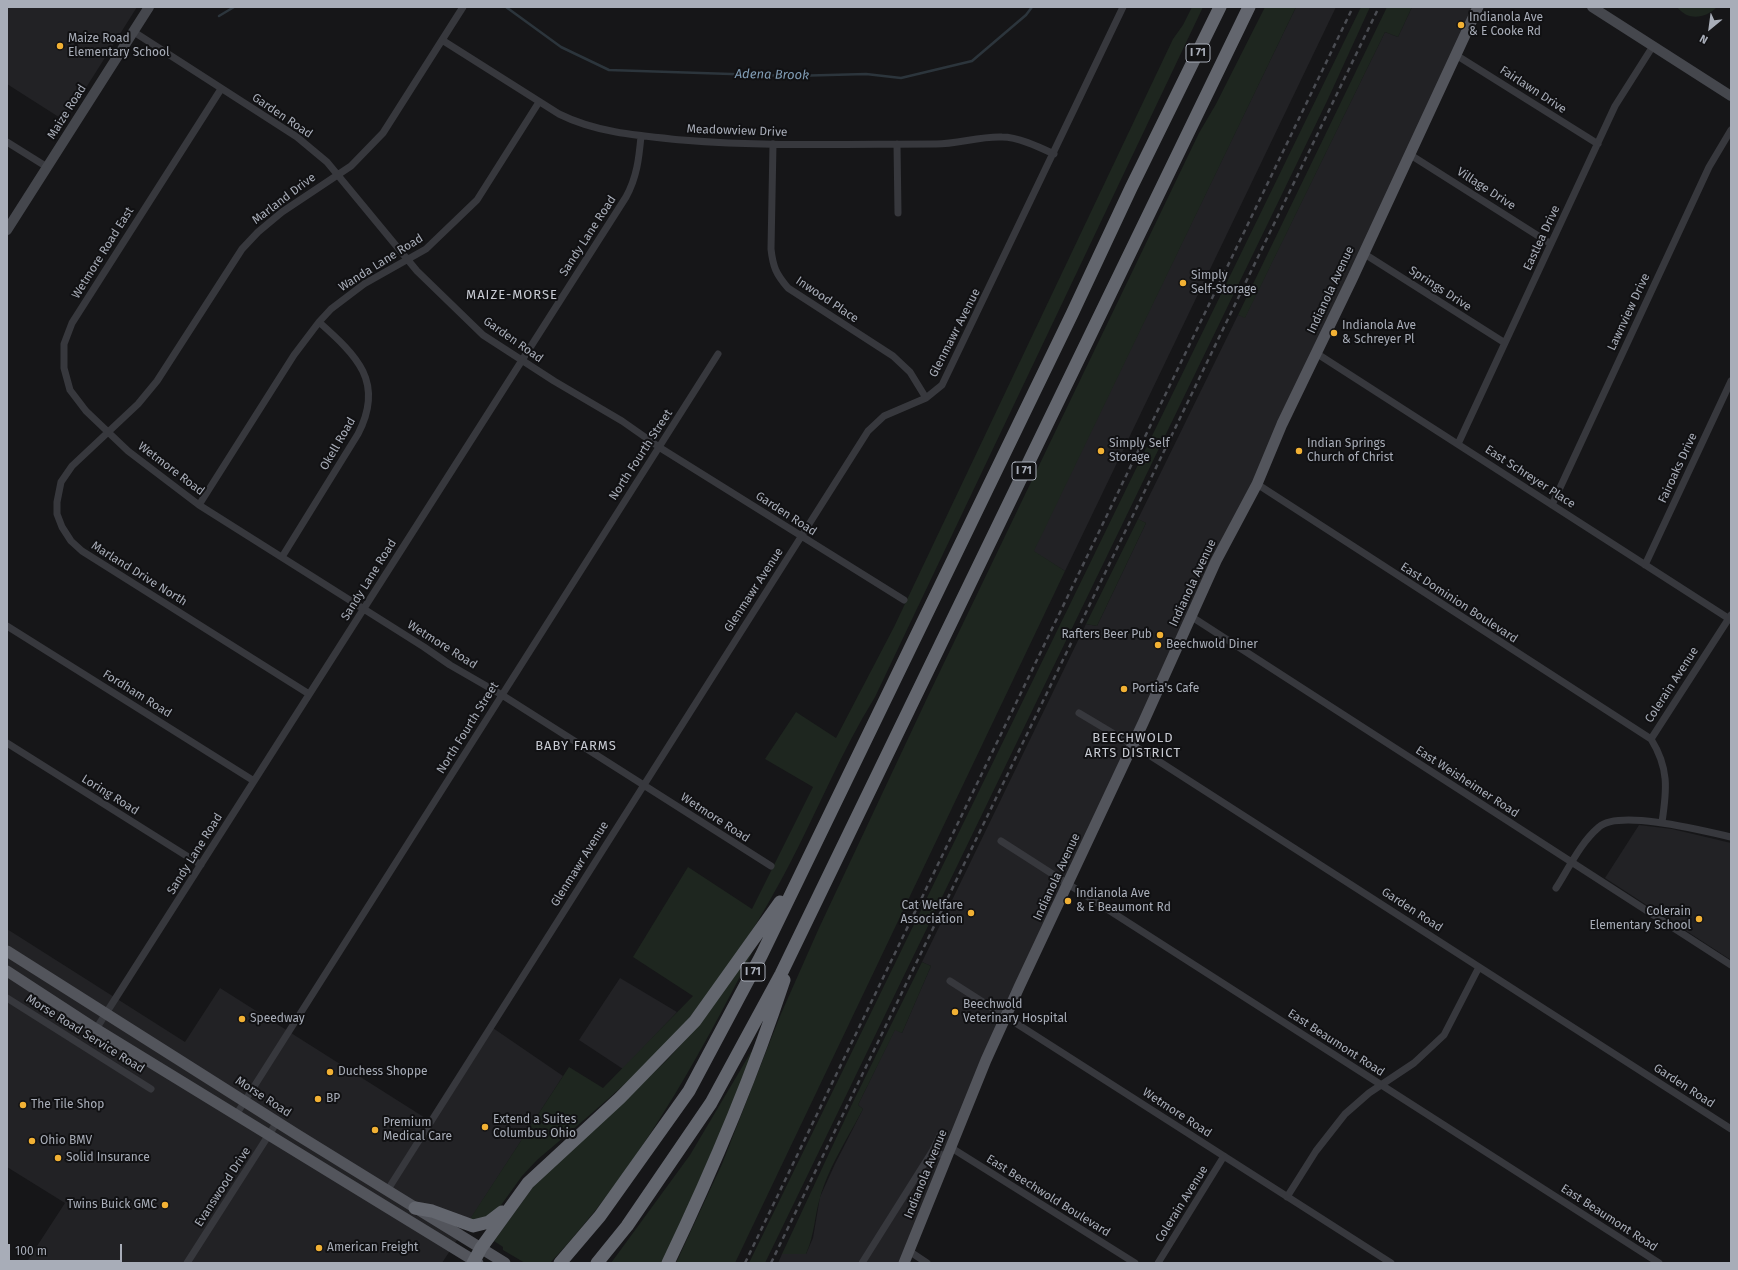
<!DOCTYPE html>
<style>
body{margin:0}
#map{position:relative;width:1738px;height:1270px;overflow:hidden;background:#161618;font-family:"Fira Sans",sans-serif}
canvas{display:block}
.frame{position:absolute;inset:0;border:8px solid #a8adb8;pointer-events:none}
.north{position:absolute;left:1690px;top:8px;width:40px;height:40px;-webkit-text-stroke:3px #111113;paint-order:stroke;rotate:209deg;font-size:11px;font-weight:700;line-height:16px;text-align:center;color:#a8adb8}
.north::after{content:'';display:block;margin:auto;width:14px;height:18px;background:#a8adb8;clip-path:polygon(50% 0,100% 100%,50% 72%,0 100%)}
.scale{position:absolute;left:8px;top:1244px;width:114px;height:18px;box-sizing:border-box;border:2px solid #a8adb8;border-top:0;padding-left:5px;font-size:12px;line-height:14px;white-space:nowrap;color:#a8adb8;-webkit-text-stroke:3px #111113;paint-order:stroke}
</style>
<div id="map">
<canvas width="1738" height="1270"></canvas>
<div class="frame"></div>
<div class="north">N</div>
<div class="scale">100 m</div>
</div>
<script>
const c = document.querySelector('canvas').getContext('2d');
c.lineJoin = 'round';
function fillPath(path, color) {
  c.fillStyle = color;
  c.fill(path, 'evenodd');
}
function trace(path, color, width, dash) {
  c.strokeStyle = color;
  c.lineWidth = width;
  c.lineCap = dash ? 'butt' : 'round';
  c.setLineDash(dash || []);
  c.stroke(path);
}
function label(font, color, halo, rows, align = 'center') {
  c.font = font + ' "Fira Sans",sans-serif';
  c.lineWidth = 4;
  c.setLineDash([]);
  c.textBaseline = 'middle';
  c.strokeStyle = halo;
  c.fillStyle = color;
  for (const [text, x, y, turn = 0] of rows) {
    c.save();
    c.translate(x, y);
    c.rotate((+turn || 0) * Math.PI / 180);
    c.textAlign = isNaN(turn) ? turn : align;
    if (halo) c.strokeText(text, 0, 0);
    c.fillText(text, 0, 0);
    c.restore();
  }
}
fillPath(new Path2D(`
 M7,7H137L65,121L7,84Z
 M1296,7H1336L1065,571L1033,551Z
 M1412,7H1477L1007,1016L905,1263H778L782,1254H806L813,1238L820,1197L835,1164L863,1109L858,1105L895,1029L902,1033L931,966L922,962L1086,624L1097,626L1146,523L1138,519L1238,315L1245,317L1385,32L1398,37Z
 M1639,825L1672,829L1731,843V960L1605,878Z
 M7,929L185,1042L220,988L430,1121L490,1026L563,1076L442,1263H26L65,1203L7,1167Z
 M620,978L677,1012L623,1069L579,1040Z`), '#222225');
fillPath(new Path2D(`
 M1192,7H1203L875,697C841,752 817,812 787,869C768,905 746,942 723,975C671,1049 605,1102 537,1160L522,1176L499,1208L487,1217L468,1222L569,1067L603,1088L693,996L633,957L688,867L752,909L813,787L765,759L796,712L836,738L894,627L1173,39L1183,25Z
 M1265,7H1296L1034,551L1065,571L735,1263H676L722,1164L780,1016L819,928L929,694L1199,133L1216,104Z
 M1361,7H1370L1328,99L765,1263H749Z
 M1387,7H1412L1398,37L1385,32L1245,318L1238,315Z
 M1677,7H1717C1705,19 1688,21 1677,7Z
 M1138,519L1146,523L1097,626L1086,624Z
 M750,952L752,953C696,1063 635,1173 550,1263H525L503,1250V1247L494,1241L533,1187L667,1060L688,1037Z
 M922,962L931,966L902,1033L895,1030L858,1105L863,1109C849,1136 828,1168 820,1198C814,1218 815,1233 806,1254H782L853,1102Z
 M751,1052L754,1054L664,1263H611L690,1155Z`), '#1e261f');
trace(new Path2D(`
 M506,7L561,47L609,70L792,76L866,74L901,78L972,61L1026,15L1032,7
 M219,16L234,7`), '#2c353c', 2.5);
trace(new Path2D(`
 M134,32L297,137L327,162L417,271L483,335L554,381L622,421L662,449L904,600
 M442,40L559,114C597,133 641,136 682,140C767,147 852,144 936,144C958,144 980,136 1002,137C1018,137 1039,147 1054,154
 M1456,55L1598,144
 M221,89L72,323L64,344V368L70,390L86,411L128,451L199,505L424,647L450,665L502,695L771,866
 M7,142L47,167
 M773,144L771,249C773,267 776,274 788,288L893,356L910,372L926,398
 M897,144L898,213
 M1409,154L1551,244
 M1363,253L1505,343
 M1316,353L1731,620
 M1458,444L1615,106L1653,46
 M1257,484L1651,739C1669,768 1667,789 1662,822
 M199,505L294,355L319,322L331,309L364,284L426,249L477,200L539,102
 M1552,505L1709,167L1731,130
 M282,557L358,434C385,382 357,356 319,322
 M1645,565L1731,381
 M1192,617L1731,965
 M7,626L254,781
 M309,694L82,551L71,541L62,527L57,514V502L61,482L72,466L138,404L157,381L242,249L258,232L282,212L351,166L383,133L463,7
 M1079,713L1146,753L1731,1129
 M1651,739L1731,615
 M7,743L201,865
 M1001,841L1659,1263
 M1556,888C1569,868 1580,843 1599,827C1619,809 1705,831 1731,837
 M950,981L1391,1263
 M7,998L151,1089
 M96,1029L626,197C637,177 639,158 641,136
 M236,1115L718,354
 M950,1147L1135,1263
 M933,1150L941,1133
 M387,1191L868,431L884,416L926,398L942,385L1123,7
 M1287,1197L1316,1151L1345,1114L1369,1093L1414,1063L1444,1035L1479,967
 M909,1251L927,1263
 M187,1263L277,1122
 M862,1263L933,1150L946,1157
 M1158,1263L1224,1156`), '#37383d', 7);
trace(new Path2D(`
 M1592,7L1731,96
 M7,230L149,7`), '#45474d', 10);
trace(new Path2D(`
 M7,951L296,1134L505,1263
 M7,971L96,1029L478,1263
 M904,1263L986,1060L1020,985L1143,723L1216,561L1257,484L1282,424L1352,279L1478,7`), '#53555c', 11);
trace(new Path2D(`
 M415,1208L432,1211L473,1226L489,1222L502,1212
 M473,1263L481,1248L528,1183L620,1098L695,1021L780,902
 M560,1263L600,1216L689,1091L761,956L1072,314L1131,188L1220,7
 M597,1263L627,1226L711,1103L781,974L1249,7
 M668,1263C712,1171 752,1077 784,980`), '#63666e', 13);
trace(new Path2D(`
 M745,1263L1353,7
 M771,1263L1379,7`), '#4a4c52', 2.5, [5, 4]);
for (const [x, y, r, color] of [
 [1461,25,4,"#f2b134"],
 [60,46,4,"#f2b134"],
 [1183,283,4,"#f2b134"],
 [1334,333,4,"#f2b134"],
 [1101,451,4,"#f2b134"],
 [1299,451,4,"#f2b134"],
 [1160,635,4,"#f2b134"],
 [1158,645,4,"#f2b134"],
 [1124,689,4,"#f2b134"],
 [1068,901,4,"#f2b134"],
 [971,913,4,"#f2b134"],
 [1699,919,4,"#f2b134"],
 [955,1012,4,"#f2b134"],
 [242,1019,4,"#f2b134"],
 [330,1072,4,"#f2b134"],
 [318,1099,4,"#f2b134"],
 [23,1105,4,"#f2b134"],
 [485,1127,4,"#f2b134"],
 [375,1130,4,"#f2b134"],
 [32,1141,4,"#f2b134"],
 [58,1158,4,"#f2b134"],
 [165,1205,4,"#f2b134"],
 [319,1248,4,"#f2b134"]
]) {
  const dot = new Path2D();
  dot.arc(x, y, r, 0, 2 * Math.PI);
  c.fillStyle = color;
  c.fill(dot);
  trace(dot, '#111113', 1.5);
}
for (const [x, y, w] of [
 [1198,53,24],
 [1024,471,24],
 [753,972,24]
]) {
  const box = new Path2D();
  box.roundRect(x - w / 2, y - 9, w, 18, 3);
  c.fillStyle = '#111113';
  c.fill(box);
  trace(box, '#a8adb8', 1);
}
label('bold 11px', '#a8adb8', null, [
 ["I 71",1198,53],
 ["I 71",1024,471],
 ["I 71",753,972]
]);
label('12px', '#a8adb8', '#111113', [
 ["Indianola Ave",1469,18],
 ["& E Cooke Rd",1469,32],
 ["Maize Road",68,39],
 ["Elementary School",68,53],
 ["Simply",1191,276],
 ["Self-Storage",1191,290],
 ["Indianola Ave",1342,326],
 ["& Schreyer Pl",1342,340],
 ["Simply Self",1109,444],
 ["Storage",1109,458],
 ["Indian Springs",1307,444],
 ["Church of Christ",1307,458],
 ["Rafters Beer Pub",1152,635,"right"],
 ["Beechwold Diner",1166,645],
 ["Portia's Cafe",1132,689],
 ["Indianola Ave",1076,894],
 ["& E Beaumont Rd",1076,908],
 ["Cat Welfare",963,906,"right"],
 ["Association",963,920,"right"],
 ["Colerain",1691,912,"right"],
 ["Elementary School",1691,926,"right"],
 ["Beechwold",963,1005],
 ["Veterinary Hospital",963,1019],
 ["Speedway",250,1019],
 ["Duchess Shoppe",338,1072],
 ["BP",326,1099],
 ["The Tile Shop",31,1105],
 ["Extend a Suites",493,1120],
 ["Columbus Ohio",493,1134],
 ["Premium",383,1123],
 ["Medical Care",383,1137],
 ["Ohio BMV",40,1141],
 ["Solid Insurance",66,1158],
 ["Twins Buick GMC",157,1205,"right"],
 ["American Freight",327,1248]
], 'left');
label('12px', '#a8adb8', '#111113', [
 ["Fairlawn Drive",1533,90,33],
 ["Maize Road",67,112,-58],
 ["Garden Road",282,116,34],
 ["Meadowview Drive",737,131,2],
 ["Village Drive",1486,189,33],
 ["Marland Drive",284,199,-37],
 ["Sandy Lane Road",588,236,-57],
 ["Eastlea Drive",1542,238,-65],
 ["Wetmore Road East",103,253,-58],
 ["Wanda Lane Road",381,263,-32],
 ["Springs Drive",1440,289,33],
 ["Indianola Avenue",1331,290,-65],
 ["Inwood Place",827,300,34],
 ["Lawnview Drive",1629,312,-65],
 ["Glenmawr Avenue",955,333,-63],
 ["Garden Road",513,340,35],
 ["Okell Road",338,444,-60],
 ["North Fourth Street",641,455,-57],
 ["Fairoaks Drive",1678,468,-65],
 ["Wetmore Road",171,469,37],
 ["East Schreyer Place",1530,477,33],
 ["Garden Road",786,514,33],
 ["Marland Drive North",139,574,32],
 ["Sandy Lane Road",369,580,-58],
 ["Indianola Avenue",1193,583,-65],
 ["Glenmawr Avenue",754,590,-57],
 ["East Dominion Boulevard",1459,603,33],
 ["Wetmore Road",442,645,32],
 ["Colerain Avenue",1672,685,-57],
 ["Fordham Road",137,694,32],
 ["North Fourth Street",468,728,-58],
 ["East Weisheimer Road",1467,782,33],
 ["Loring Road",110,795,32],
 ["Wetmore Road",715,818,33],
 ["Sandy Lane Road",195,854,-58],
 ["Glenmawr Avenue",580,864,-58],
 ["Indianola Avenue",1057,877,-65],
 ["Garden Road",1412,910,33],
 ["Morse Road Service Road",85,1034,32],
 ["East Beaumont Road",1336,1043,33],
 ["Garden Road",1684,1086,33],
 ["Morse Road",263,1097,33],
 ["Wetmore Road",1177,1113,33],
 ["Indianola Avenue",926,1174,-68],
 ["Evanswood Drive",223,1187,-57],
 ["East Beechwold Boulevard",1048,1196,32],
 ["Colerain Avenue",1182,1204,-58],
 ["East Beaumont Road",1609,1218,33]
]);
label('italic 13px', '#7f9bb3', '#111113', [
 ["Adena Brook",772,75,1]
]);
c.letterSpacing = '1px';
label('13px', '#c9ccd4', '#111113', [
 ["MAIZE-MORSE",512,295],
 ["BEECHWOLD",1133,738],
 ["ARTS DISTRICT",1133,753],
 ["BABY FARMS",576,746]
]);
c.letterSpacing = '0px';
</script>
